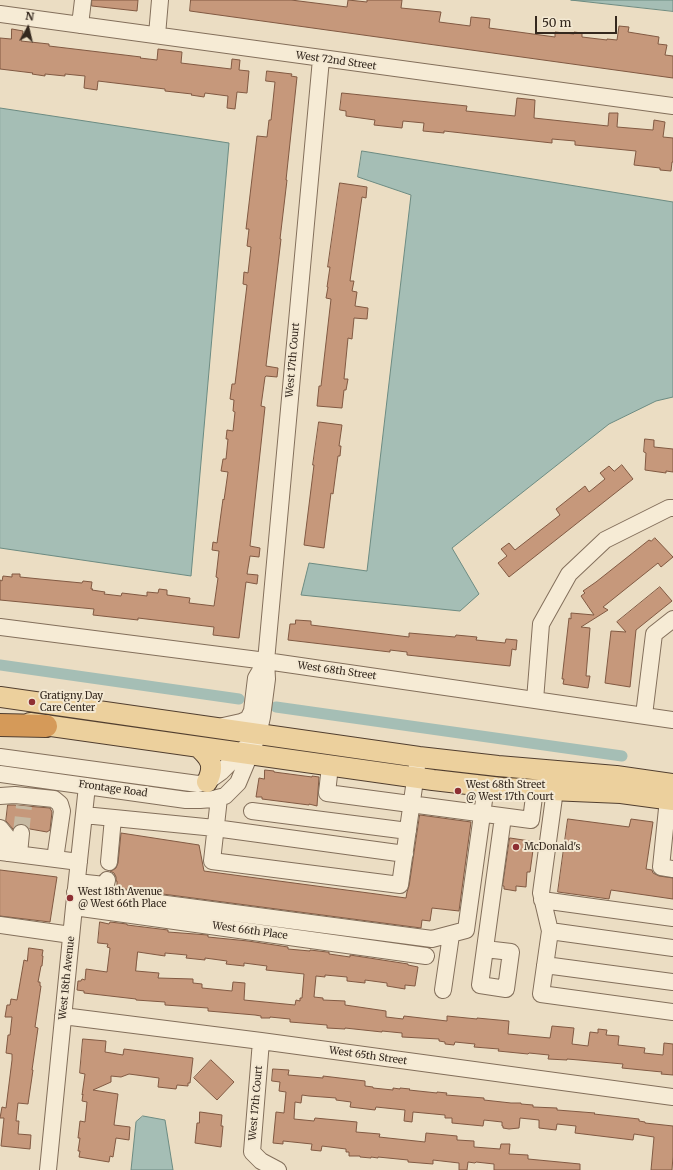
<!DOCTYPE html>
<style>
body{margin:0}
#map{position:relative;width:673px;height:1170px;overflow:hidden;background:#ebddc3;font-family:Merriweather,serif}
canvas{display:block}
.north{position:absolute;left:8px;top:8px;width:40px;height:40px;-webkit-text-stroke:3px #f3e8d2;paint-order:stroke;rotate:8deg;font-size:11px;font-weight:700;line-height:16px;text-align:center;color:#34281e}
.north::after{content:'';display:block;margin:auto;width:14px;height:18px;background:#34281e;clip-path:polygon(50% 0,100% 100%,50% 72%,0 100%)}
.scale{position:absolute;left:535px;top:16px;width:82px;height:18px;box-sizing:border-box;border:2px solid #34281e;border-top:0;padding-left:5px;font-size:12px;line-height:14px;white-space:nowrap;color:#34281e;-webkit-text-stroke:3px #f3e8d2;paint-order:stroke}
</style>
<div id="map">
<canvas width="673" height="1170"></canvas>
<div class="north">N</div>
<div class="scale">50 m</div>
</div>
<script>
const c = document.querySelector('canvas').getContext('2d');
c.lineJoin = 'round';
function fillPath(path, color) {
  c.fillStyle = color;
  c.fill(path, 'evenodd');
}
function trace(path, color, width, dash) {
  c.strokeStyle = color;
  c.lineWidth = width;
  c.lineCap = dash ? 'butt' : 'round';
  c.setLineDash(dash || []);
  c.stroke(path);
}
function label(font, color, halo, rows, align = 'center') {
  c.font = font + ' Merriweather,serif';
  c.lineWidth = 4;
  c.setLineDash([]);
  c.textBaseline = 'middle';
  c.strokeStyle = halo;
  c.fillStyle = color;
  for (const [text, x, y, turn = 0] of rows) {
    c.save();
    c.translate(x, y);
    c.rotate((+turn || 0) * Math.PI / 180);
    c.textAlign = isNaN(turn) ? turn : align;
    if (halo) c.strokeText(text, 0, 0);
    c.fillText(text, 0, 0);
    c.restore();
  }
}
const water = new Path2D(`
 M571,0H673V11Z
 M0,108L229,143L191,576L0,548Z
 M362,151L673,202V397L656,401L609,424L452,548L479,594L460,611L301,595L309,563L367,571L411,195L358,177Z
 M143,1116L165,1120L173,1170H131L136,1122Z`);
fillPath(water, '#a5beb5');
trace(water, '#6c8b82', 1);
trace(new Path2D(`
 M0,665L239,699
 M276,707L622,756`), '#a5beb5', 11);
const building = new Path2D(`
 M92,0H138L137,11L92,6Z
 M191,0H291L347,7L348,0L367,2V0H402L401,8L441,12L439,22L470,26L471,17L490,19L489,28L555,37V32L574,34V32L582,33V37L607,40V39L617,40L619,26L629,27L628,32L659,37L658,44L667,45L665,55L673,56V78L190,11Z
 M12,29L23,31L21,41L49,44V46L141,57L140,58L157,60L158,49L182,52L181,63L231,69L232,59L240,60L239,70L249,71L247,93L237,92L235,109L227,108L228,96L205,93L204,97L191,95L192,94L165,91V89L98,81L97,90L84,88L85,76L65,74V76L45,74V76L32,74L33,73L0,69V38L11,39Z
 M267,71L292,74L291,76L297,77L286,180H287L280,239H281L266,366L278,368L277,377L266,376L265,377L261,406L265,407L250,546L260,548L259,557L250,556L247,574L258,575L257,584L246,582L239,638L213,635L214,627L138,618V620L93,615L94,609L0,600V580L2,581L3,576L12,577V574H20V577L40,579L82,583L83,581L92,582L91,589H93L92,590L105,592L104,594L121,596L122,593L147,596V592L158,593L159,589L167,590V595L190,598L189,603L214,606L218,578L216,577L219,551L212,550L213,542L217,543L223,499L224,500L228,472L221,471L223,459H226L228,439H226L227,430L233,431L235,412L233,411L234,400L230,399L232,384H235L247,285L243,284L244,272L248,273L251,247L247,246L249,229H246L257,136L267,137L269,120H271L275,82L266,81Z
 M342,93L467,106L466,111L515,116L517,98L535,100L534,118L608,126L609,113H618L617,127L653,130L654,120L665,122L663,137L673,138V162H672L671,171L660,170V168L634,165L636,151L575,145V141L552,139V143L444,131V133L423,131L424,123L403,121L402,128L374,125L375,120L346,116V111L340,110Z
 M340,183L367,187L366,198L362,197L350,281H354L352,291L357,292L355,306L368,308L367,319L354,318L352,339L348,338L344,379H348L346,390H344L342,408L317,406L319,386H321L331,299L326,298L328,287H327L330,267H328Z
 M319,422L342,425L339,446H341L340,456H338L333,494L331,493L324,548L304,545L314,465H313Z
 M645,439L654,440V447L673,449V472L666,471V473L645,470L646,453L644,452Z
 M622,465L633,479L509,577L498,563L507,556L501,549L509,543L515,550L560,515L556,509L585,486L589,492L605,479L600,473L609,466L614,471Z
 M655,538L673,557L661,567L658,563L603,607L608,610L581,627L590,628L586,676H590L588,688L563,684L564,679H562L569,618L571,619V613L594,615L581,596L585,593L583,591L596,582L649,540L651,541Z
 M660,587L672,601L636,630L630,687L605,683L611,631L626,632L617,622Z
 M296,620L311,621V625L409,637V633L455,637L456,635L477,637L476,640L505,643L506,639L517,640L516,650L512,649L510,666L407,655V652L390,650V652L288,640L290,624H295Z
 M265,770L274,771V772L312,777V776L319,777L317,806L309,804V805L262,799V797H256L259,778L264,779Z
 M8,805H14L50,808L52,812L50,830L47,832L30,829L26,825L22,824L17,825L13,829L6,821Z
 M420,815L471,822L459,911L432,908L430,921L422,920L421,928L117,888V881H116V877L114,873L110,871L113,870L116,868L118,863L121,833L199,845L204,871L406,898L407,892L409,886Z
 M568,819L629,827L631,819L653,822L646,869L652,870L653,873L659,876L673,878V899L611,890L609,899L558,892Z
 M510,838L530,841L529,850H533L530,872H527L526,887L516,886V891L504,889V886H503Z
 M0,870L57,877L50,922L0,916Z
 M100,922L109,924L110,922L127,924V925L168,930V932L208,935V937L248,941L288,947V949L310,951V950L327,952H329V954L350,957V955L408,964V965L418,967L415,986L405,985V989L387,986V983L365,980V983L347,981V977L325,975V977L316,976L314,997L323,998V1000L345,1001V1005L386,1011V1017L403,1019L404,1016L447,1021V1016L477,1019V1018L509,1021L508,1034L550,1038L552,1026L574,1028L572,1044L588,1046L590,1032L598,1033V1029L607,1030L606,1035L619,1036L618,1045L645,1048L644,1053L663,1055L664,1043L673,1044V1075L661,1074L662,1072L622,1068L623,1064L579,1060L567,1059V1060L548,1059L549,1055L529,1053L528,1054L498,1051L499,1049L474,1047L475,1044L455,1042L454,1045L445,1044V1042L439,1041V1039L402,1037V1033L382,1031V1032L345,1028V1029L327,1028V1025L290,1022V1019L270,1017V1018H261V1016L255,1015L208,1011V1008L165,1005V1002L136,1000V999L84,993V991L77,990L78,981H81L82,979L85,980L86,969L107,972L110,948L107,947L108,944L98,943ZM138,952L165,956V953L187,955L186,958L205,960V958L227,961L226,964L244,966V963L267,966L266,970L304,974L302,998H300V1001L296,1000L295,1005L244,1000L245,983L233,982L232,991L202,988V984L193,983V979L158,978L159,973L136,971Z
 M29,948L43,950L42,956H43L42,966H41L38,982H40V986H41L35,1027L38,1028L32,1070H33L28,1104L18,1103L16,1121H19L18,1134L31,1135L30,1149L1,1146L4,1118H0L2,1107L6,1108L12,1060V1054L6,1053L8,1035H10L12,1017H5L7,1005H10L11,999L17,1000L24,960L27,961Z
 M83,1039L106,1041L105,1052L123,1055L124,1049L193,1058L190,1083H188V1086L177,1085L176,1089L158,1087L159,1078L129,1074L121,1077L111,1076V1082L93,1090L118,1094L114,1125L130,1127L129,1140L116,1138L113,1157L110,1156L109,1162L79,1157L80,1151H78L80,1138H78L80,1121L85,1122L87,1102L82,1101L83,1094L82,1095L85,1074L80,1073Z
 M211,1060L234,1082L217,1100L194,1078Z
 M273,1069L289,1070L288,1075L323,1078V1076L365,1081V1086L373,1087V1088L393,1090V1088L400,1089V1088L410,1089L409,1090L437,1093V1092L447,1093L446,1095L484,1098V1100L511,1103H521V1104L533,1105V1107L557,1108V1110L595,1113L594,1114L639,1119V1121L645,1122V1123L673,1126V1156L672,1170H651L654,1137L634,1134L633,1140L575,1133L576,1126L557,1124L556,1130L539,1128V1120L520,1118L519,1128L509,1129L503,1128V1126H502V1122L484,1120L483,1126L452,1123V1118H445V1115L413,1112L412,1122L404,1121L405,1110L376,1107L375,1110L350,1107L351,1102L336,1100V1098L309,1096L302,1095L301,1103L295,1102L294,1119L314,1121L315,1118L357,1122L356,1132L380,1134L379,1137L425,1142L426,1133L457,1136V1140L474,1141V1147L500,1149L501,1144H510L509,1154L528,1155V1159L580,1164V1170H494V1164L476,1162L475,1163L468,1162L467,1170H459V1163L433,1160V1164L408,1162V1160L378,1157V1158L371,1157V1158L360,1157V1156H349V1152H346V1149L322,1146L321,1151L311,1150L312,1144L283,1141V1144L273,1143L276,1112L284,1113L286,1092L279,1091L280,1082L272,1081Z
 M200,1112L222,1115L221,1126H223L221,1147L195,1143L197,1123H199Z`);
fillPath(building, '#c6987b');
trace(building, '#815942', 1);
trace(new Path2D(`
 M21,833L24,806`), '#c6b9a2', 16, [16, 8]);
const minor = new Path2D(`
 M0,14L673,106
 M80,25L83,0
 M157,35L160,0
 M0,627L266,661L673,720
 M535,700L541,624L569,574L605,540L669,508H673
 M644,715L654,634L673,619
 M223,726L241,722L248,719L252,711L256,678L266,661
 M0,757L198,784L207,782L221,772L247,746
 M330,766L327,793L531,820L535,789
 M0,774L186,800H200L213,799L225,796L238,783L258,735L262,717L267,679L266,661L321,59
 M555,790L541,893L550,931L541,994L673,1012
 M0,796L15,795L54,799L60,804L62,811L55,859
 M219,798L212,861L400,885L417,766
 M668,799L661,867L673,869
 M252,811L408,831
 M84,815L215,828L405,854
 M0,828L8,838L7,853
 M0,852L79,862
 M19,854L21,833
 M109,862L113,818
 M86,883L105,885L106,884L107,880
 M75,892L432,939L466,930L486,786
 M542,900L673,918
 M74,907L426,956
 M0,925L71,935
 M550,931L673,948
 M485,949L511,952L506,989L480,985L503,817
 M545,965L673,982
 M443,990L451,935
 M63,1016L261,1041L673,1097
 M261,1041L252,1152L261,1161L278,1170
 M48,1170L74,907L87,786`);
const major = new Path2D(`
 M0,697L419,757L498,766L616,776L673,784
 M30,723L433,780L502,788L621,793L673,800
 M198,747C211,758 215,766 207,782`);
const highway = new Path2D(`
 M0,725L46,726`);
trace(minor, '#836f5b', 18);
trace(major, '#513e2f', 22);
trace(highway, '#513e2f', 24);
trace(minor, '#f6ebd5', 16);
trace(major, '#ecd09d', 20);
trace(highway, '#d59a59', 22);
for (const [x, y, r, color] of [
 [32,702,4,"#8e2f33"],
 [458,791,4,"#8e2f33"],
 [516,847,4,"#8e2f33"],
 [70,898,4,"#8e2f33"]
]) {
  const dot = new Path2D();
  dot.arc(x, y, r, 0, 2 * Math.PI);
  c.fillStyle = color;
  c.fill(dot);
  trace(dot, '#f3e8d2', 1.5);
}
label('10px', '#34281e', '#f3e8d2', [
 ["West 72nd Street",336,61,8],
 ["West 17th Court",293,360,-85],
 ["West 68th Street",337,671,8],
 ["Frontage Road",113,789,8],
 ["West 66th Place",250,931,8],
 ["West 18th Avenue",67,978,-84],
 ["West 65th Street",368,1056,8],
 ["West 17th Court",256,1103,-85]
]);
label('10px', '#34281e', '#f3e8d2', [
 ["Gratigny Day",40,696],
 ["Care Center",40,708],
 ["West 68th Street",466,785],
 ["@ West 17th Court",466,797],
 ["McDonald's",524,847],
 ["West 18th Avenue",78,892],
 ["@ West 66th Place",78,904]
], 'left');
</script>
